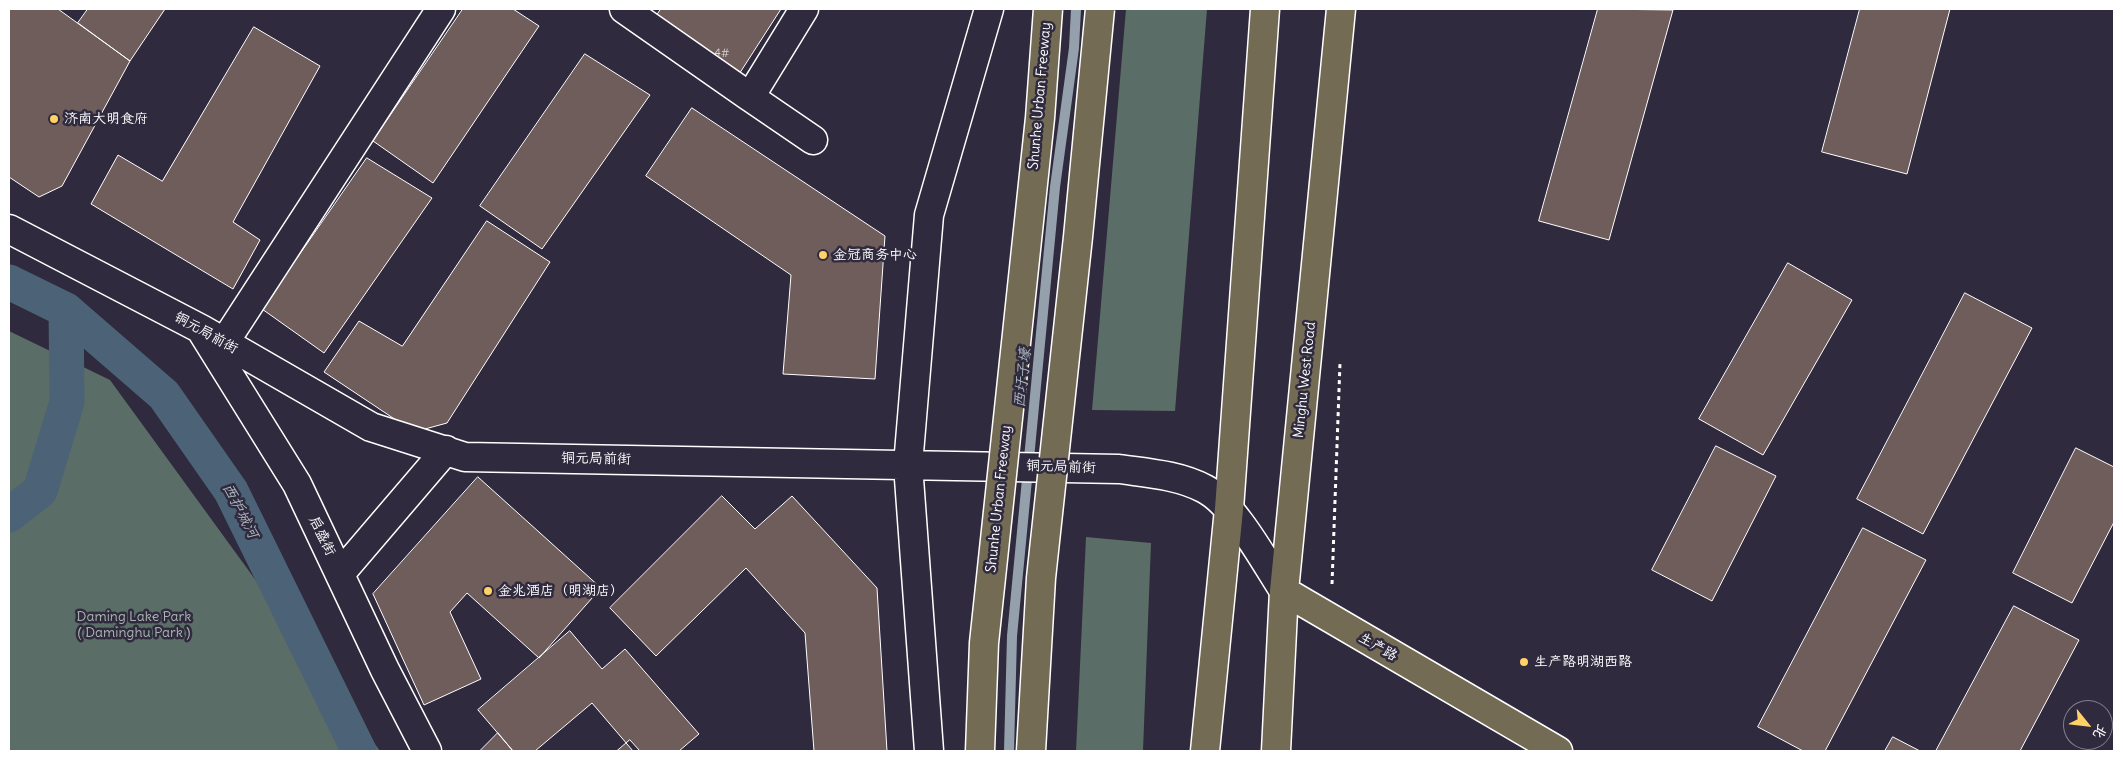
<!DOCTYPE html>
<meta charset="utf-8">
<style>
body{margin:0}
#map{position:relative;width:2123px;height:760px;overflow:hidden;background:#2f2a3d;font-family:Delius,"LXGW WenKai TC",sans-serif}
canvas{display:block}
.frame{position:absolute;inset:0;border:10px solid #fff;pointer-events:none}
.north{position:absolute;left:2063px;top:700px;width:50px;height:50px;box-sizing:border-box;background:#2f2a3d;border:1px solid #827f8b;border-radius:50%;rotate:119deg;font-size:14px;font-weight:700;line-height:20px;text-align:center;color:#fff}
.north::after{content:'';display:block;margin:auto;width:18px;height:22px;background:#ffd166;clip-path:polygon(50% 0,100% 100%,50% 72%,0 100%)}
</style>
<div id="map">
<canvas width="2123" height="760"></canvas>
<div class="frame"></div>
<div class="north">北</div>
</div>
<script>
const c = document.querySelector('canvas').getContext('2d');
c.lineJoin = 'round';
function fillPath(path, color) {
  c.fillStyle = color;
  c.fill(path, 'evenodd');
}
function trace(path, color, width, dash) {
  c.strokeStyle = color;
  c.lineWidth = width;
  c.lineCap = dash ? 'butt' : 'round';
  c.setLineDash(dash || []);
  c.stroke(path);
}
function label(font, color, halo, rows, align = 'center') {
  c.font = font + ' Delius,"LXGW WenKai TC",sans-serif';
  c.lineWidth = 5;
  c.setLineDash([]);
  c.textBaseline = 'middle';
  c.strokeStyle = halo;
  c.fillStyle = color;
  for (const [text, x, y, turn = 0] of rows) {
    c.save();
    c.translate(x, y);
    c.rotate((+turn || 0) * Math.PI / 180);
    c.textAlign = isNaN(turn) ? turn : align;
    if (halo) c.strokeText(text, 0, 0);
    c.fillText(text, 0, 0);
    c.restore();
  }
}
fillPath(new Path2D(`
 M1126,9H1207L1175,411L1092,410Z
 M9,331L110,380L380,751H9Z
 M1086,537L1151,543L1143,751H1076Z`), '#5a6d66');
trace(new Path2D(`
 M1009,751L1012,636L1055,187L1074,48L1076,9`), '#94a1ad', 10);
trace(new Path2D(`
 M9,282L66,310L164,395L231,491L359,751
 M9,515L40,491L67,402L66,310`), '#4c6377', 35);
const building = new Path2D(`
 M9,9H58L130,61L62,186L39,197L9,177Z
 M88,9H165L130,61L78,23Z
 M463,9H513L539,26L433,183L373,141Z
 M661,9H781L734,82L650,26Z
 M1598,9L1673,10L1609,240L1539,221Z
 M1860,9H1950L1907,174L1822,152Z
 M254,27L320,66L233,222L260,240L233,289L91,204L118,155L162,181Z
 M585,54L650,95L542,249L480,206Z
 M692,108L885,236L875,379L783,374L791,275L646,176Z
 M367,158L432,198L324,353L262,309Z
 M487,221L550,262L447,423L414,432L324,372L359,321L402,346Z
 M1788,263L1852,300L1763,455L1699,419Z
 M1965,293L2032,328L1923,534L1857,499Z
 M1716,446L1776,476L1712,601L1652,570Z
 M2076,448L2114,467V522L2072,603L2013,573Z
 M478,477L601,588L539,658L467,593L450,612L481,679L424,705L373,594Z
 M722,496L755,529L792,496L877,588L887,751H814L805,633L746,568L656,656L610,608Z
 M1863,528L1926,560L1825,751H1803L1758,727Z
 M2014,606L2079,640L2020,751H1936Z
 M570,631L602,669L625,649L699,734L679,751H633L592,703L535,751H513L478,710Z
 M498,733L513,751H480Z
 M1893,737L1920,751H1885Z
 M630,740L640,751H617Z`);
fillPath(building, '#6f5d5c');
trace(building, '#fff', 1);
const minor = new Path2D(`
 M624,9L750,97
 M804,9L750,97L813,140
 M9,229L201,329L371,427L465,457L1119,469C1147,473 1179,475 1205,489C1234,504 1265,562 1284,591
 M203,333L297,484L385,670L427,751
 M224,343L441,9
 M340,574L446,450
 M929,751L908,465L929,215L989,9`);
const major = new Path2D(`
 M1284,591L1558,751
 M1205,751L1229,509L1265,9
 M1276,751L1284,591L1341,9`);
trace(minor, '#fff', 31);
trace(major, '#fff', 31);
trace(new Path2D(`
 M1332,584L1340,363`), '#fff', 3, [4, 4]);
trace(minor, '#2f2a3d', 28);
trace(major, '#746b55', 28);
const highwayBridge = new Path2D(`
 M980,751L984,643L1040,118L1048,9
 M1031,751L1041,578L1078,237L1100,9`);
trace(highwayBridge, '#fff', 31, []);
trace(highwayBridge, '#746b55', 28);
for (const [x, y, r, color] of [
 [54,119,5,"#ffd166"],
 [823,255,5,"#ffd166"],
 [488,591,5,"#ffd166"],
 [1524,662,5,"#ffd166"]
]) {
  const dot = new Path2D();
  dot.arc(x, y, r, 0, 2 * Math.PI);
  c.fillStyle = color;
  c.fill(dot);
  trace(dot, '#2f2a3d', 2);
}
label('11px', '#dbd6d6', null, [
 ["4#",722,54]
]);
label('14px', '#fff', '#2f2a3d', [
 ["Shunhe Urban Freeway",1040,96,-85],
 ["铜元局前街",206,333,29],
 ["Minghu West Road",1305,380,-84],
 ["铜元局前街",596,459,1],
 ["铜元局前街",1061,467,2],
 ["Shunhe Urban Freeway",999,499,-84],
 ["启盛街",322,536,64],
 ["生产路",1378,647,30]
]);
label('14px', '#fff', '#2f2a3d', [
 ["济南大明食府",64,119],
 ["金冠商务中心",833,255],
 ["金兆酒店（明湖店）",498,591],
 ["生产路明湖西路",1534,662]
], 'left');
label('14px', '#acb6b2', '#2f2a3d', [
 ["Daming Lake Park",134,617],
 ["( Daminghu Park )",134,633]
]);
label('italic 15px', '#aeb9c2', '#2f2a3d', [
 ["西圩子壕",1023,378,-84],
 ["西护城河",240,511,62]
]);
</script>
